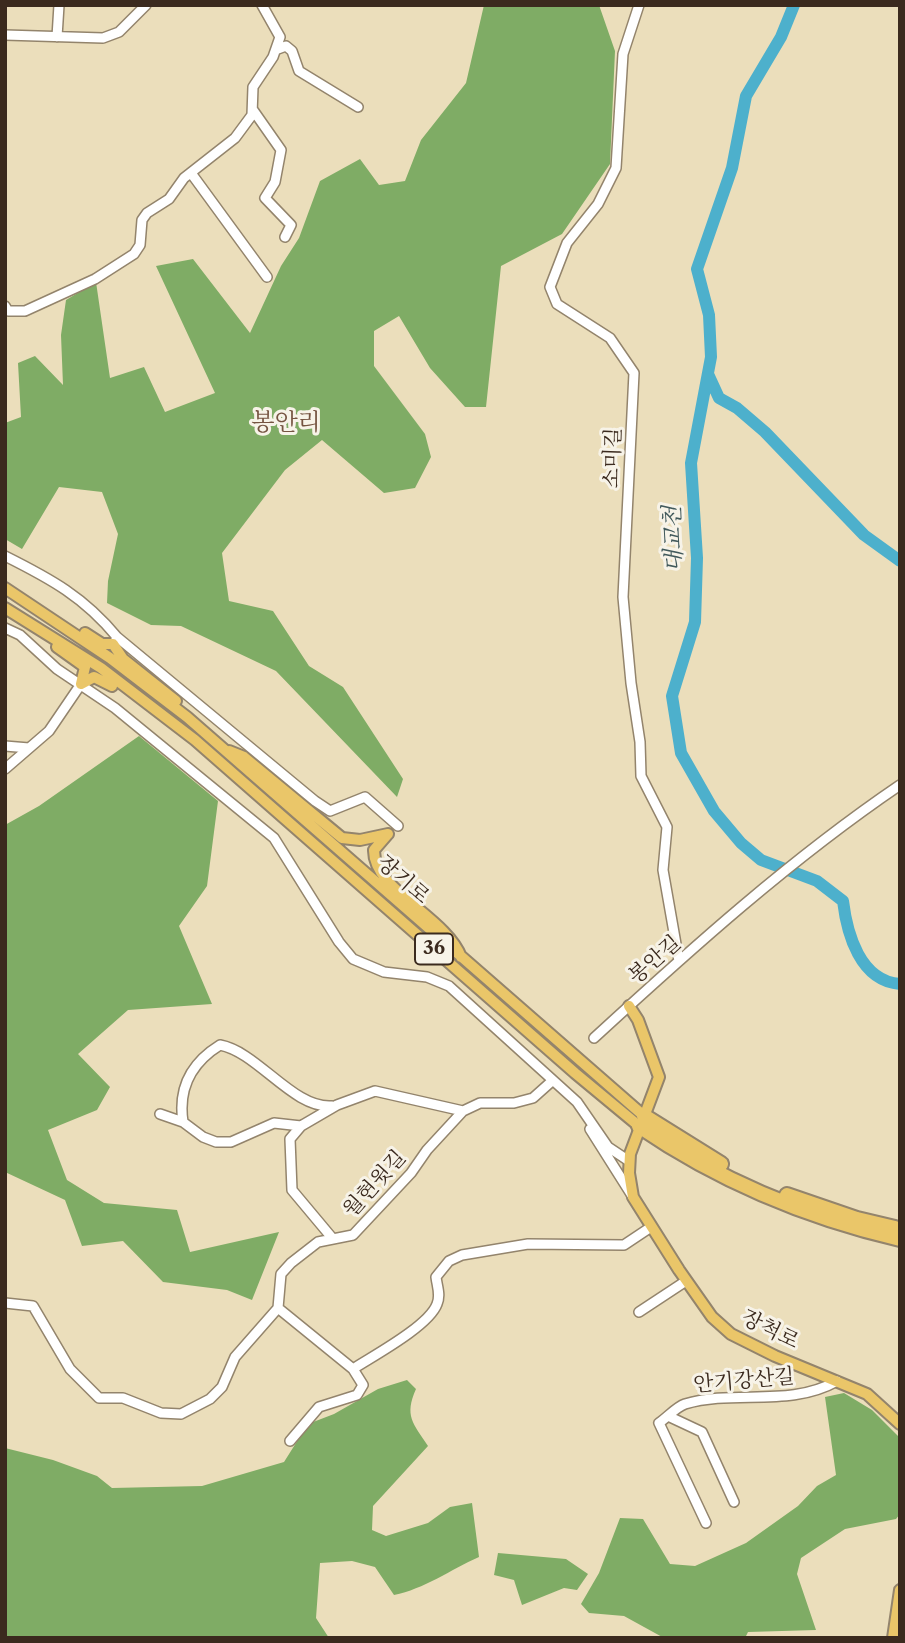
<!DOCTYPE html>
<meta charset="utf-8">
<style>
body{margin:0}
#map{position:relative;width:905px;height:1643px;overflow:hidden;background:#ebdebb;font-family:"Libre Caslon Text",serif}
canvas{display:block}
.frame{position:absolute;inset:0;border:7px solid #3b2a1e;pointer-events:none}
</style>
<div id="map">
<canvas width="905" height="1643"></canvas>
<div class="frame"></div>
</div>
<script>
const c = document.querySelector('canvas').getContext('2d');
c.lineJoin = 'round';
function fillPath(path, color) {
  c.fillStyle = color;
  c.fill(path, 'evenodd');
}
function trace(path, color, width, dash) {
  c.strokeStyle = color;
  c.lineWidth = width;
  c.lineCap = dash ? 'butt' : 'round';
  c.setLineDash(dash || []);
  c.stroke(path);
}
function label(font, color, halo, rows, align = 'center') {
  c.font = font + ' "Libre Caslon Text","Noto Serif KR",serif';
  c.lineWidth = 6;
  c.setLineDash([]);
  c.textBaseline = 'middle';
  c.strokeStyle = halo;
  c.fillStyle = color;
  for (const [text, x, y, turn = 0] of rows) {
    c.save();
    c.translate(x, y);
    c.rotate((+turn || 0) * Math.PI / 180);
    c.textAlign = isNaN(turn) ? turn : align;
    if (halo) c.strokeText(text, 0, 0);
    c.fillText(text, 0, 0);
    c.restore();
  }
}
fillPath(new Path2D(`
 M484,5H599L615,51L610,164L562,234L501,266L486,407H465L430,368L399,316L374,331V366L425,434L431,457L415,488L384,493L322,440L285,470L222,553L229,601L273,611L309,666L343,687L403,779L397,797L276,671L181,626L151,625L107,603L108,581L118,534L102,492L59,487L22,549L5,539V423L21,417L18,363L35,356L63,385L61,335L66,300L96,282L110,378L144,367L165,412L215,393L156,266L193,259L250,333L281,266L299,238L320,181L360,159L379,185L405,181L421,140L466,83Z
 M139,736L218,801L207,886L179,926L212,1004L128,1010L78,1054L110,1087L97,1110L48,1130L67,1180L104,1203L177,1210L190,1252L279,1232L252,1300L227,1290L163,1282L123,1241L82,1246L65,1200L5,1172V825L39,806Z
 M407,1380L416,1389C404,1416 413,1423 428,1446L373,1506L372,1530L386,1536L428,1523L450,1507L472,1503L479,1557C450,1570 424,1589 394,1595L375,1567L352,1561L320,1563L316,1618L329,1638H5V1448L53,1460L97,1476L112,1488L202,1486L284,1462L308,1424L334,1414L378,1389Z
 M844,1393L872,1410L900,1438V1514L896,1519L845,1529L801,1558L797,1574L816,1630L748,1632L745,1638H664L624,1616L589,1613L581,1604L599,1573L620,1518L643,1519L670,1564L695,1566L746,1543L798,1506L817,1486L836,1475L825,1397Z
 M498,1553L566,1559L588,1574L577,1590L564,1588L522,1605L514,1580L494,1575Z`), '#7fac65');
trace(new Path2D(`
 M794,5L781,37L746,96L732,168L697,269L709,315L711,357L691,463L697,558L695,622L672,696L681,753L714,811L741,843L761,860L817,881L843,901C847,934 860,981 900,984
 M708,374L719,398L737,408L765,432L864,535L900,561`), '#4db0cc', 12);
const minor = new Path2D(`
 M639,5L623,54L616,168L598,204L567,243L550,287L557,304L610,338L634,373L623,597L631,683L640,742L641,776L667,827L663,870L679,961
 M5,35L103,38L119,32L146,5
 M57,37L59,5
 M278,49L286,46L292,51L299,71L358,107
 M253,110L281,150L275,182L265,198L291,225L285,237
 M191,173L267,277
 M5,306L8,311H25L95,279L134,254L140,245L142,220L147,213L169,199L184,178L235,138L252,115L253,87L273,57L280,37L262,5
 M5,556C51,579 84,597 117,637L116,639
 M5,628L20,635L57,669L115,708L274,838L339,942L353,959L384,972L427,977L449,986L577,1102L608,1147L629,1161
 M117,637L315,801L330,811L365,797L398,826
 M5,746L29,748
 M5,769L49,731L81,684
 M594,1038C691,949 791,859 900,785
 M160,1114L183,1122L203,1137L216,1142H231L274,1123L301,1126L337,1105L375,1091L463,1111
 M183,1122C178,1089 191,1063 220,1045C258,1052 293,1109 332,1106
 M301,1126L290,1139L292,1190L333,1239
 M590,1129L633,1197
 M5,1303L33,1306L70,1369L99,1398H123L161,1413L181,1414L210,1399L222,1387L235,1357L278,1308L281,1274L291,1263L318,1242L353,1235L411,1173L427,1150L463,1111L480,1103H514L533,1098L552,1081
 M278,1308L353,1369L363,1385L357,1395L319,1407L290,1441
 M639,1312L686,1281
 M353,1369C373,1356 429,1326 437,1304C441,1295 437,1286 436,1277L449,1261L462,1255L528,1244L624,1245L651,1227
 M670,1417L702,1432L734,1502
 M706,1523L659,1423C668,1417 676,1407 685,1404C735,1389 789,1408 837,1381`);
const major = new Path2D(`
 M5,588L110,658L187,717L644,1116
 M5,608L101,668L195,740L575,1073L639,1126
 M85,633L102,644H113L123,659L176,701
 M57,647L85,667L81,684
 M81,684L94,677L112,686
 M229,751L244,757L342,838L360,840L388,834
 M387,835L374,850C373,890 446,917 461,957
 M629,1006L638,1020L659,1077L630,1154L629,1173L633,1197L679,1270L712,1317L731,1334L775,1356L867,1394L900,1424
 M893,1638L900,1590`);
const highway = new Path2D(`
 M644,1116L721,1164
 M639,1126C718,1180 806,1217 900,1239
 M787,1195L857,1219L895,1228`);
trace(minor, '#93846c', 12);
trace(major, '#93846c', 14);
trace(highway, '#93846c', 18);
trace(minor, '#fff', 9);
trace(major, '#eac669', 10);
trace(highway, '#eac669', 14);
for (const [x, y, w] of [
 [434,949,38]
]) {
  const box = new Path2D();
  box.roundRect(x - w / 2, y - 15.5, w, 31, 5);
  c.fillStyle = '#f7f3e8';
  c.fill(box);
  trace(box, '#3b2a1e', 2);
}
label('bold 19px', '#3b2a1e', null, [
 ["36",434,949]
]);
label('21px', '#3b2a1e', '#f7f3e8', [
 ["소미길",613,458,-88],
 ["장기로",403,880,41],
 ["봉안길",655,960,-41],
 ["월현윗길",375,1184,-48],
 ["장척로",770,1330,26],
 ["안기강산길",744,1381,-5]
]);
label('italic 23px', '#41595b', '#f7f3e8', [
 ["대교천",674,539,-92]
]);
label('24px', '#755441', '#f7f3e8', [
 ["봉안리",286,423]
]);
</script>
